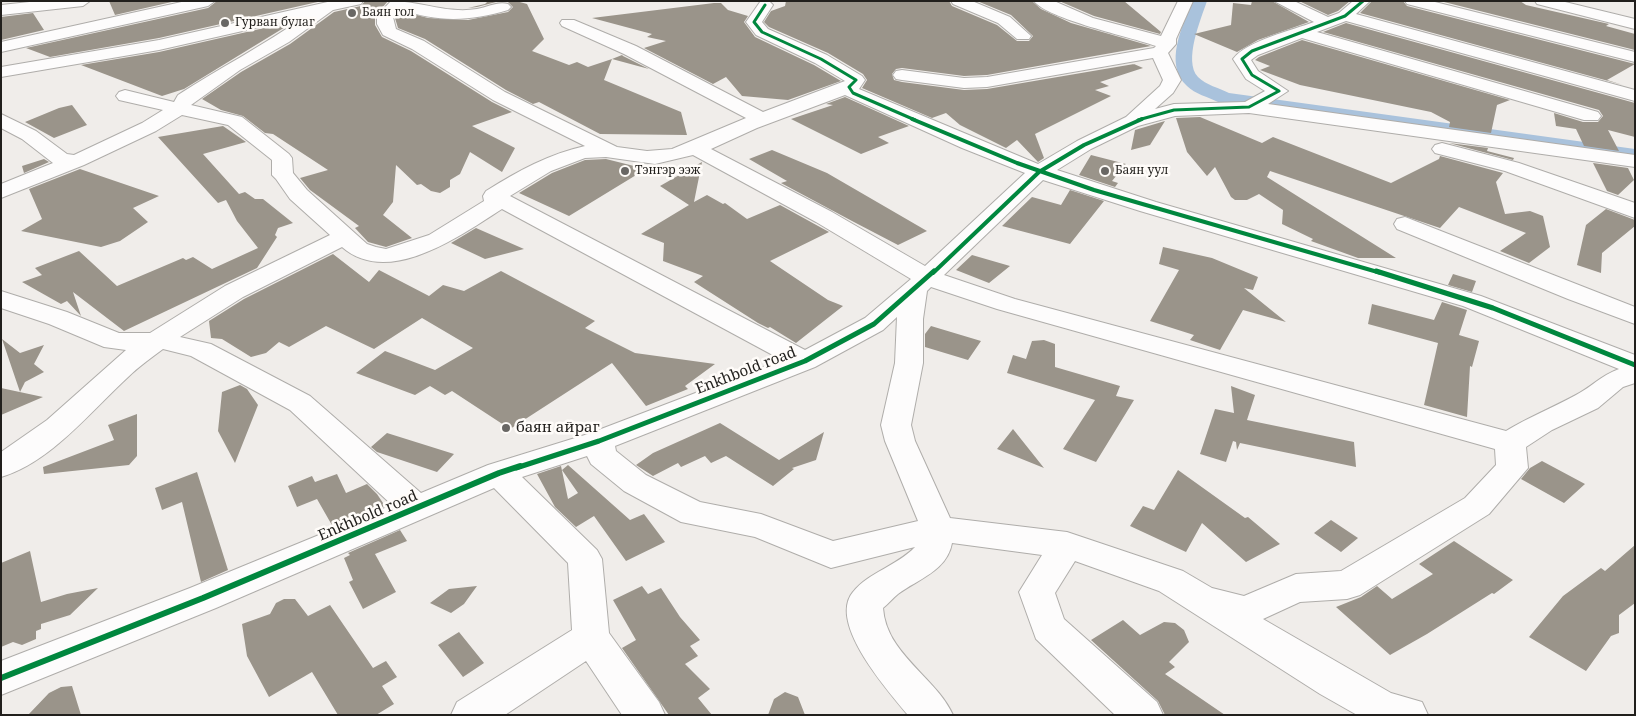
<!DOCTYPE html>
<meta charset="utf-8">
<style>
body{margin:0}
#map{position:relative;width:1636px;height:716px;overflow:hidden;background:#f0edea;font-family:"Noto Serif",serif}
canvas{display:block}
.frame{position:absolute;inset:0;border:2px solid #211f1c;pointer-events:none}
</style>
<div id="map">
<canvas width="1636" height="716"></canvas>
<div class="frame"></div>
</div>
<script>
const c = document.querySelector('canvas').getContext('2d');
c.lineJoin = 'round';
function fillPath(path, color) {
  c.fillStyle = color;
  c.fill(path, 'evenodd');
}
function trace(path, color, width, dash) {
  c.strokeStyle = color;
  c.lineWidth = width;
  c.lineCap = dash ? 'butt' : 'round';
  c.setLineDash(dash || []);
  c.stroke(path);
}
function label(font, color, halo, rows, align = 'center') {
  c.font = font + ' "Noto Serif",serif';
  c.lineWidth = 5;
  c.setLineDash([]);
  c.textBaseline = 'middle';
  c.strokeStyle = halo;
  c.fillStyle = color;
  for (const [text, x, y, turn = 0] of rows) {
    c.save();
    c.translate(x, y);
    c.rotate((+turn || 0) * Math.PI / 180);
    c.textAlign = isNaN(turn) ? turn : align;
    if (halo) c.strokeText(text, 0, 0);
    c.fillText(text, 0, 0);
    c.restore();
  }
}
fillPath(new Path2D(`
 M1192,1H1207C1201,19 1183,61 1198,77C1206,85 1219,88 1229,93L1635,149V161L1218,102C1208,97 1195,94 1187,86C1163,64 1183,26 1192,1Z`), '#a9c2dc');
fillPath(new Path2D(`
 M109,1H176L115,15Z
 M217,1H322L159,38L50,57L26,48L208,8Z
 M365,1H388L375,16V25L382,37L411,51L492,102L512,112L472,126L515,148L502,172L470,152L460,174L450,180V187L440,193L431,191L421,184L417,185L396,165L393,202L383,215L412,238L386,247L368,242L355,228L359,226L310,190L300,178L328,170L273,134L265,133L243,116L221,110L202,99L241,72L290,44L334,12L361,6Z
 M488,1H516L527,4L544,39L532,51L569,65L577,62L588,67L612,59L604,80L681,112L687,135L600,134L539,102L533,104L506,90L425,39L398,28L395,18L402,11L428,18L468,20L508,12L513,7L508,2L500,1L477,7L468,8L485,4Z
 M786,1H949L952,6L997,25L1017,41H1029L1033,36L1011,15L977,1H1032L1041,9L1071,23L1151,46L987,75L964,76L902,68L896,69L892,74L894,80L902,82L964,90L987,89L1140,63L1134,64L1143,68L1100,82L1109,86L1095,90L1111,96L1035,134L1044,158L1038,162L1017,140L1006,148L960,125L946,113L932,118L862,88L867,80L863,74L828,53L769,27L764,22L771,11L785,6Z
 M1059,1H1124L1161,32L1160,34L1094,16Z
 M1252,1H1272L1309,22L1258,40L1237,52L1194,34L1231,25L1233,3L1251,5Z
 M1299,1H1350L1338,11L1328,15Z
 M1372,1H1403L1407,6L1635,64L1607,80L1623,85L1360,13Z
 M1440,1H1520L1526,5L1609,24L1606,26L1635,34V50Z
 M714,3H721L728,10L748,16L744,22L755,37L814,65L841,81L788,100L742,96L726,77L713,84L644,48L666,41L647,37L652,34L592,18Z
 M33,13L44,30L1,40V17Z
 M295,21L184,89L162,96L81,65L159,52Z
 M1346,23L1635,103V137L1608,130L1619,151L1584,146L1576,129L1556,126L1554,113L1583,122H1598L1603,116L1599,110L1323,32Z
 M1302,40L1510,100L1497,105L1491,133L1449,127L1450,122L1431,112L1300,85L1260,70L1270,66L1255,60L1259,57Z
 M622,55L623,56L649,69L612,59Z
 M845,97L909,126L878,137L889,143L861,154L791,119L833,105L826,104Z
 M72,105L87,125L54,138L25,122L59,108Z
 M1200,117L1262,143L1273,137L1391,183L1439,159L1440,156L1503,173L1496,182L1505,214L1530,211L1543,216L1550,247L1529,263L1500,251L1526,233L1459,207L1440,228L1270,171L1267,177L1396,258H1358L1311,241L1313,239L1282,224L1283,210L1259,194L1247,200H1235L1231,197L1215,167L1207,176L1187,152L1176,118Z
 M1165,121L1150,145L1131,150L1135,130Z
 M223,126L246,142L203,154L239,194L245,192L255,199H263L293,223L278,228L275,235L277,237L257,268L124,331L73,292L81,316L67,301L61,304L22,282L42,275L35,268L79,251L117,286L183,258L186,260L193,257L212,269L258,248L237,221L226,200L218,203L158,137Z
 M1449,143L1488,148L1487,151L1514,158L1513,160Z
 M772,150L827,173L927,231L898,245L852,221L781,183L787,181L749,159Z
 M1091,155L1126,164L1112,181L1118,183L1115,187L1079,175Z
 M44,159L49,162L24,173L22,166Z
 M606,159L646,169L569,216L519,193L552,173L585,160Z
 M702,162L694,202L707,195L723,204L725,203L747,219L780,205L829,232L770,261L828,300L843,306L796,343L770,327L768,328L758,323L694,282L703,276L663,261L664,243L641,234L689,205L660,186Z
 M1593,163L1628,168L1634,180L1618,195L1607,191Z
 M80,169L159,196L133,208L148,222L120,241L101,247L21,231L42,219L29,189Z
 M1070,190L1104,201L1070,244L1002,226L1032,197L1061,205Z
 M1606,209L1635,220V226L1602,253L1601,273L1577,265L1586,225Z
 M476,228L524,249L485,259L451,243Z
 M1163,247L1212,258L1258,277L1253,290L1244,288L1286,322L1243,310L1220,350L1190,340L1194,335L1150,321L1179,270L1159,264Z
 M333,254L369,282L379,270L429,296L443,285L464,291L501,271L595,321L585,328L635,353L715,364L685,386L688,389L646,406L612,363L510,429L452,391L445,395L430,386L415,395L356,373L385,351L435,370L473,348L422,318L374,349L326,326L289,347L279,342L266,353L251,357L222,339L211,338L209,321L244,299Z
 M972,255L1010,266L989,283L956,270Z
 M1453,274L1476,281L1472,292L1448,285Z
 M1442,302L1467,310L1459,335L1479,341L1472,367L1470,366L1467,417L1424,405L1438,343L1368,324L1372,304L1434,320Z
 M931,326L981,341L968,360L925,347V334Z
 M2,339L20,353L44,345L34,364L44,372L25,382L20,392Z
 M1044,340L1055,344V367L1120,386L1116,396L1134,400L1096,462L1063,449L1095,400L1007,373L1013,355L1026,359L1032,341Z
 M240,385L247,389L258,405L235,463L218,431L222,392Z
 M1231,386L1255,395L1247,420L1354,442L1356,467L1240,443L1237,450L1236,442L1233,441L1226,462L1200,454L1215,409L1234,413Z
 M1,388L43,397L1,415Z
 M137,414V456L129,465L44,474L43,467L114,440L108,425Z
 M720,423L779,460L824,432L816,460L792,468L794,469L773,486L726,456L711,463L705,456L681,467L678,463L653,476L636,465L653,453Z
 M1013,429L1044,468L997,449Z
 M387,433L454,454L437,472L377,452L371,447Z
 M1542,461L1585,484L1564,503L1521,479L1530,468Z
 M568,465L630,520L644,514L665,542L626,561L594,516L576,527L555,507L537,474L561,466L568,499L578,493L562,470Z
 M1178,470L1245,518L1248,517L1280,544L1246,562L1202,523L1186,552L1130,526L1143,506L1154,510Z
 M197,472L228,570L201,582L182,502L162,510L155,488Z
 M337,474L346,493L367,484L377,494L385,506L333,527L317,499L297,507L288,486L312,476L315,482Z
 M1331,520L1358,538L1341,552L1314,533Z
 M400,530L407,541L375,554L396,592L363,609L349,582L353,580L344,558L350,555L348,553Z
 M1454,541L1513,580L1494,594L1492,593L1427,634L1390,655L1336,607L1361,597L1377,586L1392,599L1433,574L1419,564Z
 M1635,545V603L1619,615V633L1611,636L1586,671L1529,637L1563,596L1601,568L1605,571Z
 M30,551L41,602L67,594L98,588L70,615L41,624V629L36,631V639L22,645L13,642L1,647V563Z
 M477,586L464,604L451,613L430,603L449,589Z
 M642,586L648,594L661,588L680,617L700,640L690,646L698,656L685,664L710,689L698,698L712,715H669L622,648L636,640L613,600Z
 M284,599H295L308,616L330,605L373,668L386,661L397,677L382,686L394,704L376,715H338L312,672L269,697L247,656L242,624L270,614L276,603Z
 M1123,620L1140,635L1164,622L1175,623L1184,630L1189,642L1169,662L1175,667L1165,674L1225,715H1165L1158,701L1091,640Z
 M459,632L484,663L463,677L438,645Z
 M72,686L81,715H28L49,693L61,687Z
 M785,692L798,697L805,715H768L774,699Z`), '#9a948a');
const street = new Path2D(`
 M39,1H90L83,6L1,15V5Z
 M186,1H215L208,6L1,52V42Z
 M332,1H363L361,4L333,10L289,42L240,70L191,105L242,117L289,154L292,158L293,173L307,190L367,244L376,247L386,249L429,235L484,201L483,196L486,191C518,171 549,154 585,146L493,100L412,49L383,35L377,24V16L391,1C421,1 447,14 477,9C488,7 498,1 508,4L511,7L508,10C472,21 437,23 401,9L393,17L396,29L424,41L505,92L617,147L647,151L672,149L746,118L624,54L562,26L560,23L562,20H574L636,46L763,112L845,81L815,63L756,35L746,22L760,2H770L773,5L762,22L768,29L827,55L862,76L865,80L859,89L1038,164L1077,141L1126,117L1160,86L1163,80L1153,58L987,87L964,88L902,80L896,79L893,75L896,71L902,70L964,78L987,77L1154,48L1156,46C1131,37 1047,19 1034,1H1054L1093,18L1161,36L1178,1H1193L1176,39V44L1168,53L1181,80L1173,93L1155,109L1174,104L1245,102L1265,91L1246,79L1233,59C1246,41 1293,30 1314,22L1274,1H1294L1328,17L1339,13L1353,1H1370L1356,14L1635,90V101L1346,21L1317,32L1598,112L1601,116L1598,120H1584L1302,38L1258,55L1251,60L1258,71L1288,91L1268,104L1635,155V167L1249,113L1175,116L1138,126L1091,149L1057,170L1156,202L1481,296L1635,355V383L1623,387L1598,408L1552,430L1526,447L1528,468L1489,514L1360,595L1347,599L1300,602L1263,619L1391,693L1422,702L1428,715H1357L1320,694L1159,591L1075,561L1055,593L1064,619L1157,702L1163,715H1115L1036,639L1019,592L1042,555L952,543C947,571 918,579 898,594C893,598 888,604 883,608C886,654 935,676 953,715H908C889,692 827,623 853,592C869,572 897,566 915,547L831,568L755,537L681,522L624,491L591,464L587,456L522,477L597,550L602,559L609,633L659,702L665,715H622L586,661L505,715H451L457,702L572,630L568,563L494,488L216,608L1,695V661L190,588L392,505L290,410L191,356L163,349C151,358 138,367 127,378C91,411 50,463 1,477V452L47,420L126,350L104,347L49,324L1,308V291L67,312L119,333H150L225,286L330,235L290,199L276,179L272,175V160L228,125L182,115L156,131L84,165L1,198V184L53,163L22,139L1,128V114L36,131L67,154L74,155L142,123L163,110L119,100L116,96L119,92L125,90L174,102L178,95C220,68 264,45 304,17L159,50L1,77V67L159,40ZM845,95L962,148L1025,173L925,266L832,212L711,149L757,128ZM693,155L816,222L911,279L865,318L805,350L510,196L551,171L585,158L606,157L655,164ZM1043,180L1140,211L1463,306L1619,369C1600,376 1593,386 1576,395C1552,408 1529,417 1506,431L1015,299L944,275ZM502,209L782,360L588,434L488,465L421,493L310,396L211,344L180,337L243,297L342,247C389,288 461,235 502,209ZM931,287L997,309L1495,449L1496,465L1465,498L1341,571L1296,574L1244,596L1212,588L1183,571L1067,532L950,518L915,441L911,425L923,363V319L927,291ZM897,317L895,363L881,425L885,441L918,521L833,541L761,514L700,502L646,475L616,451L615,446L815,367L883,330Z
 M951,1H972L1010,17L1031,36L1029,39H1017L998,23L953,4Z
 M1405,1H1431L1635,52V62L1407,4Z
 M1535,1H1561L1635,19V29L1537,4Z
 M1442,143L1519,163L1635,203V218L1505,171L1435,153L1432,149L1435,145Z
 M1405,217L1635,307V324L1568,299L1397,229L1394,224L1397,219Z`);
trace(street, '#afadaa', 2);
fillPath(street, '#fdfcfc');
trace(new Path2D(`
 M765,5L754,22L762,32L821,59L856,80L849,87L853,93L915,120
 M1138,120L1174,110L1249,107L1279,91L1252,75L1242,59L1252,51L1345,16L1363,1`), '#00873e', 3);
trace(new Path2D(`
 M912,119L1017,163L1094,190L1381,273
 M933,273L1039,172L1084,145L1142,119`), '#00873e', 4);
trace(new Path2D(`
 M1376,271L1493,308L1635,365
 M516,468L599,441L805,361L874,324L934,271`), '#00873e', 5);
trace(new Path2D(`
 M1,678L203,598L499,473L520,466`), '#00873e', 6);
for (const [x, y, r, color] of [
 [352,13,5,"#696764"],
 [225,23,5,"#696764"],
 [625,171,5,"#696764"],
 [1105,171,5,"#696764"],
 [506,428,5,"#696764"]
]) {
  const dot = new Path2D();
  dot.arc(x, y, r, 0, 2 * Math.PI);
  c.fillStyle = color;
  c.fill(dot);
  trace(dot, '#fffcf9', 2);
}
label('12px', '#211f1c', '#fffcf9', [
 ["Баян гол",362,13],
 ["Гурван булаг",235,23],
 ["Тэнгэр ээж",635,171],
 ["Баян уул",1115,171]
], 'left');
label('15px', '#211f1c', '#fffcf9', [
 ["Enkhbold road",746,371,-21],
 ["Enkhbold road",368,516,-23]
]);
label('15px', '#211f1c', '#fffcf9', [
 ["баян айраг",516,428]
], 'left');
</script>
